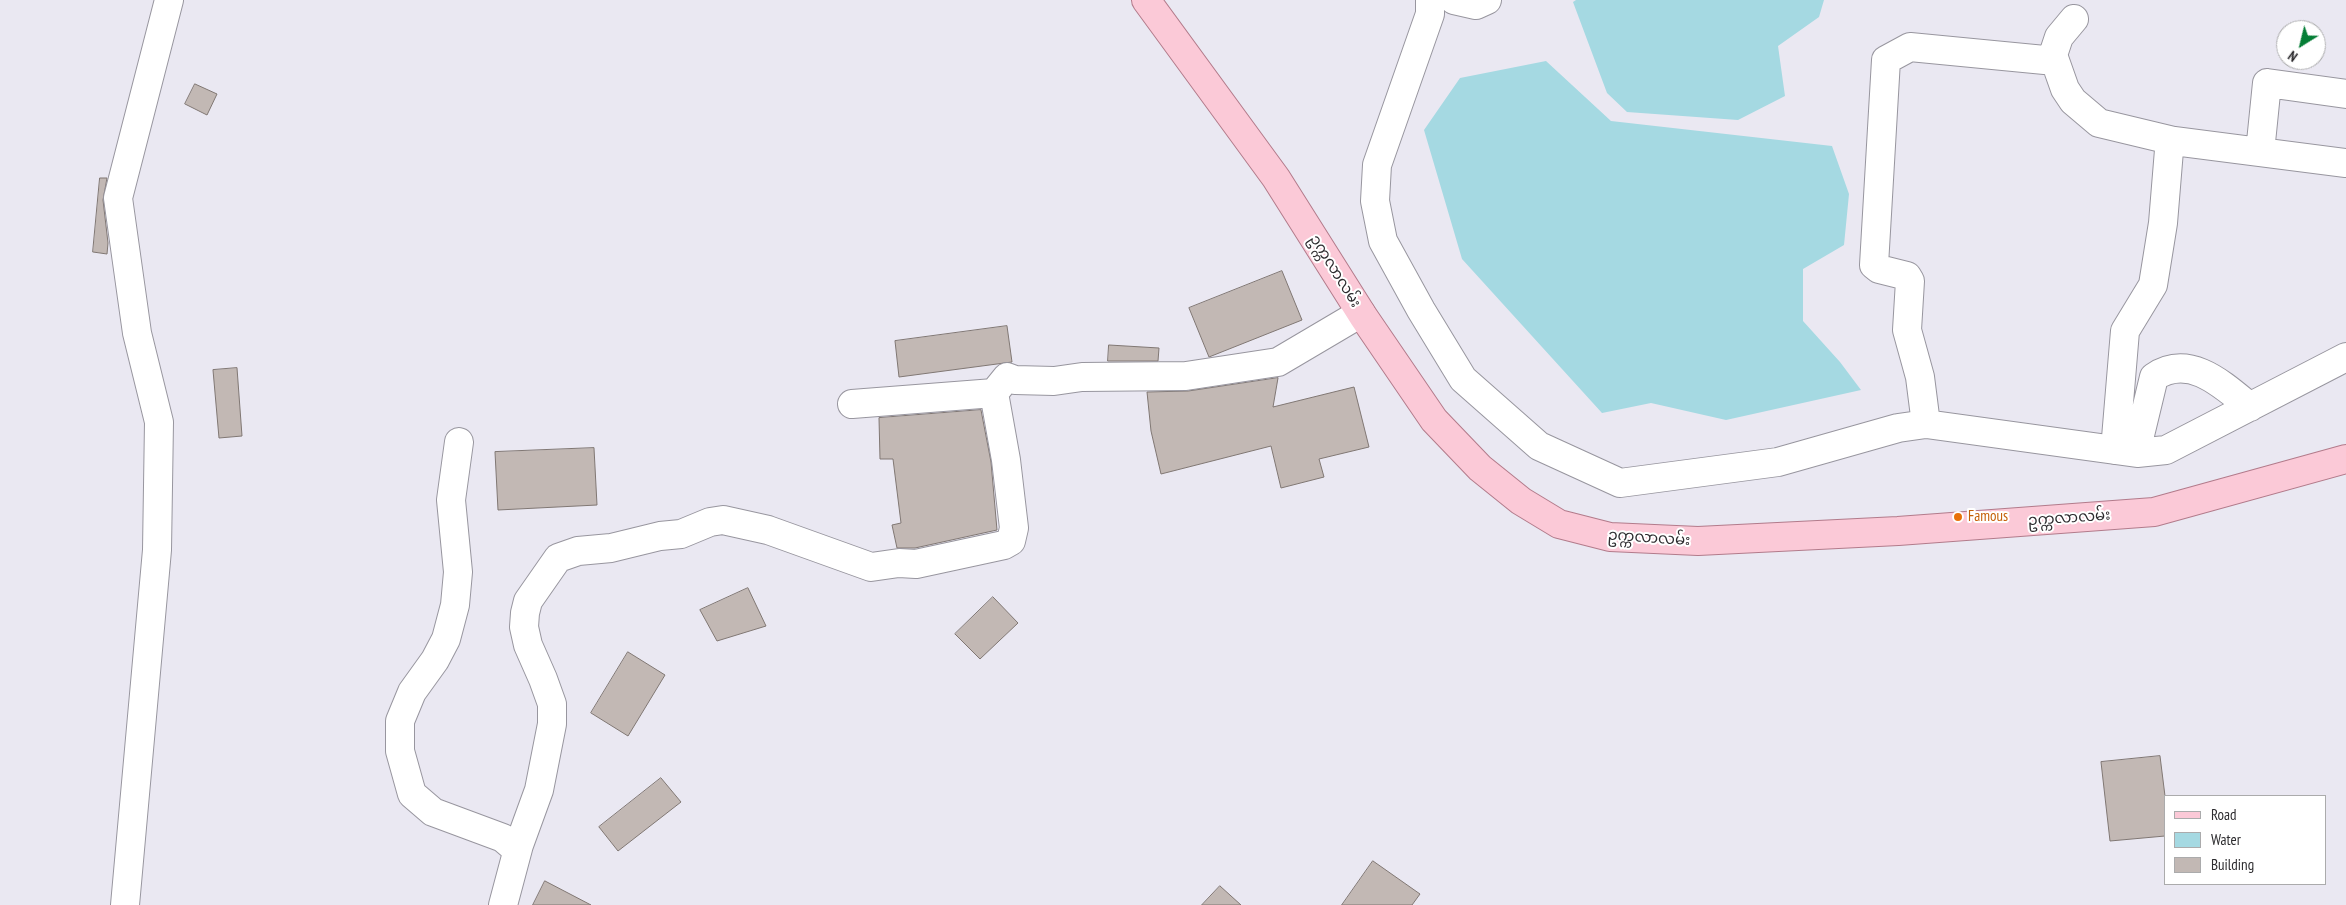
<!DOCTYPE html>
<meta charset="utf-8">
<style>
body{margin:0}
#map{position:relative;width:2346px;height:905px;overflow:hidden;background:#eae8f2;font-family:"PT Sans Narrow",sans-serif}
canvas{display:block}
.legend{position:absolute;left:2164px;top:795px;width:162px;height:90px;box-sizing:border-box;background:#fff;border:1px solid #ababac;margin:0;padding:6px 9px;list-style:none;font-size:15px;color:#2d2c2f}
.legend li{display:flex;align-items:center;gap:10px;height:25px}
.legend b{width:25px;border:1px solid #ababac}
.north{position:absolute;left:2276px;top:20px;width:50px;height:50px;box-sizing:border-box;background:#fff;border:1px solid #ababac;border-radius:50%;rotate:216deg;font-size:14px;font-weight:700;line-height:20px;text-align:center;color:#2d2c2f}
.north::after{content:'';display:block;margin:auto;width:18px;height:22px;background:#057e36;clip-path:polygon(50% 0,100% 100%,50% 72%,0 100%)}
</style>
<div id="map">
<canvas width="2346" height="905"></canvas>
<ul class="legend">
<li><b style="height:6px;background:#fbc9d7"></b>Road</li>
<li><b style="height:14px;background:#a5d9e2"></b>Water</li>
<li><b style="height:14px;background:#c2b8b4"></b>Building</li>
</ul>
<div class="north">N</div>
</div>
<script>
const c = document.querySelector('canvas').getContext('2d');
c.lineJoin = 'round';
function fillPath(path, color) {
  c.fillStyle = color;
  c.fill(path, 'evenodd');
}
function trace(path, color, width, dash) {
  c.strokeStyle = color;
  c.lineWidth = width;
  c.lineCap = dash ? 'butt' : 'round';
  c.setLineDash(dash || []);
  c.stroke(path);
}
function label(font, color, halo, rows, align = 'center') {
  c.font = font + ' "PT Sans Narrow","Noto Sans Myanmar",sans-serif';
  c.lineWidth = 4;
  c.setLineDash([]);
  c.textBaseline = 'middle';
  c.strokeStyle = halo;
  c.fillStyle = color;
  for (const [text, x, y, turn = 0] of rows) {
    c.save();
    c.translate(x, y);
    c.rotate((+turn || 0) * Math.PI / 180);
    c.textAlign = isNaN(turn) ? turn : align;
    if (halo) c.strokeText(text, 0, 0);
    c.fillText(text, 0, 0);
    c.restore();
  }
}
fillPath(new Path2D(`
 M1576,0H1824L1819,17L1778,46L1785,96L1738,120L1627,112L1607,93L1573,2Z
 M1546,61L1611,121L1832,146L1849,194L1844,245L1803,269V321L1840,362L1861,390L1726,420L1651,403L1602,413L1462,259L1424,130L1460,78Z`), '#a5d9e2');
const building = new Path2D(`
 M195,84L217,94L207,115L185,104Z
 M100,178H107L103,200L108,243L107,254L93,252Z
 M1282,271L1302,320L1209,357L1189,308Z
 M1007,326L1012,362L899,377L895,341Z
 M1109,345L1159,348L1158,361H1108Z
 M237,368L242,436L219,438L213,370Z
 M1278,378L1273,407L1354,387L1369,447L1319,459L1324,477L1281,488L1271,446L1161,474L1151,431L1147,392L1188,391Z
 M981,410L991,462L997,530L915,548H897L892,525L901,523L893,459H880L879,418Z
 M594,448L597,505L498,510L495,452Z
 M748,588L766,626L717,641L700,610Z
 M993,597L1018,623L980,659L955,634Z
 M628,652L665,675L628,736L591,713Z
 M2160,756L2165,796V836L2110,841L2101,762Z
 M661,778L681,802L618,851L599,827Z
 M1373,861L1420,894L1412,905H1342Z
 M545,881L591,905H533Z
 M1220,886L1241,905H1202Z`);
fillPath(building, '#c2b8b4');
trace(building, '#807773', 1);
const minor = new Path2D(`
 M1430,0V14L1377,165L1375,201L1383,241L1421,310L1463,379L1539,446L1620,483L1778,462L1898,428L1926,424L2137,453L2166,450L2346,357
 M1454,0L1476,5L1487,0
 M2074,19L2059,37L2053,55L2065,89L2073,101L2099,123L2174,141L2346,163
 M2260,152L2267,83L2346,94
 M852,404L994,393
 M1926,424L1920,377L1907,330L1910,281L1907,276L1879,269L1874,265L1886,60L1910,47L2055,61
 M459,442L451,500L458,572L455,605L446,639L435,660L412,692L400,721V751L412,794L433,812L503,838L517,850
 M2115,450L2125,331L2153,285L2163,223L2169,150L2174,141
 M2125,451L2140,435L2154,377C2189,353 2222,384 2250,407
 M125,905L157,550L159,422L137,333L118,198L169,0
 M503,905L519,845L539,790L552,724V704L543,679L528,645L524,627L525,613L528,601L558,558L578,551L611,548L660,536L681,534L710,522L723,520L768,530L871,567L899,563L916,564L1004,545L1011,541L1014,528L1006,460L994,393L1007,377L1015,380L1054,381L1082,377L1186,376L1278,362L1361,313`);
const major = new Path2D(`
 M1146,0L1276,178L1363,316L1434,420L1480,468L1521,501L1559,524L1610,537L1698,541L1898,531L2154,512L2346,459`);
trace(minor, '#98969f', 30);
trace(major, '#b27b8b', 30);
trace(minor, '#fff', 28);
trace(major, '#fbc9d7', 28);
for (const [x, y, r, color] of [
 [1958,517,5,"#e8710a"]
]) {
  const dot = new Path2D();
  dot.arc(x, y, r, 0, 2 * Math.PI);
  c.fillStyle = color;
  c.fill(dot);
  trace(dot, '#fff', 2);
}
label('15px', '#2d2c2f', '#fff', [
 ["ဥက္ကလာလမ်း",1335,271,58],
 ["ဥက္ကလာလမ်း",2069,518,-4],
 ["ဥက္ကလာလမ်း",1649,538,4]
]);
label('15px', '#c56008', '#fff', [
 ["Famous",1968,517]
], 'left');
</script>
